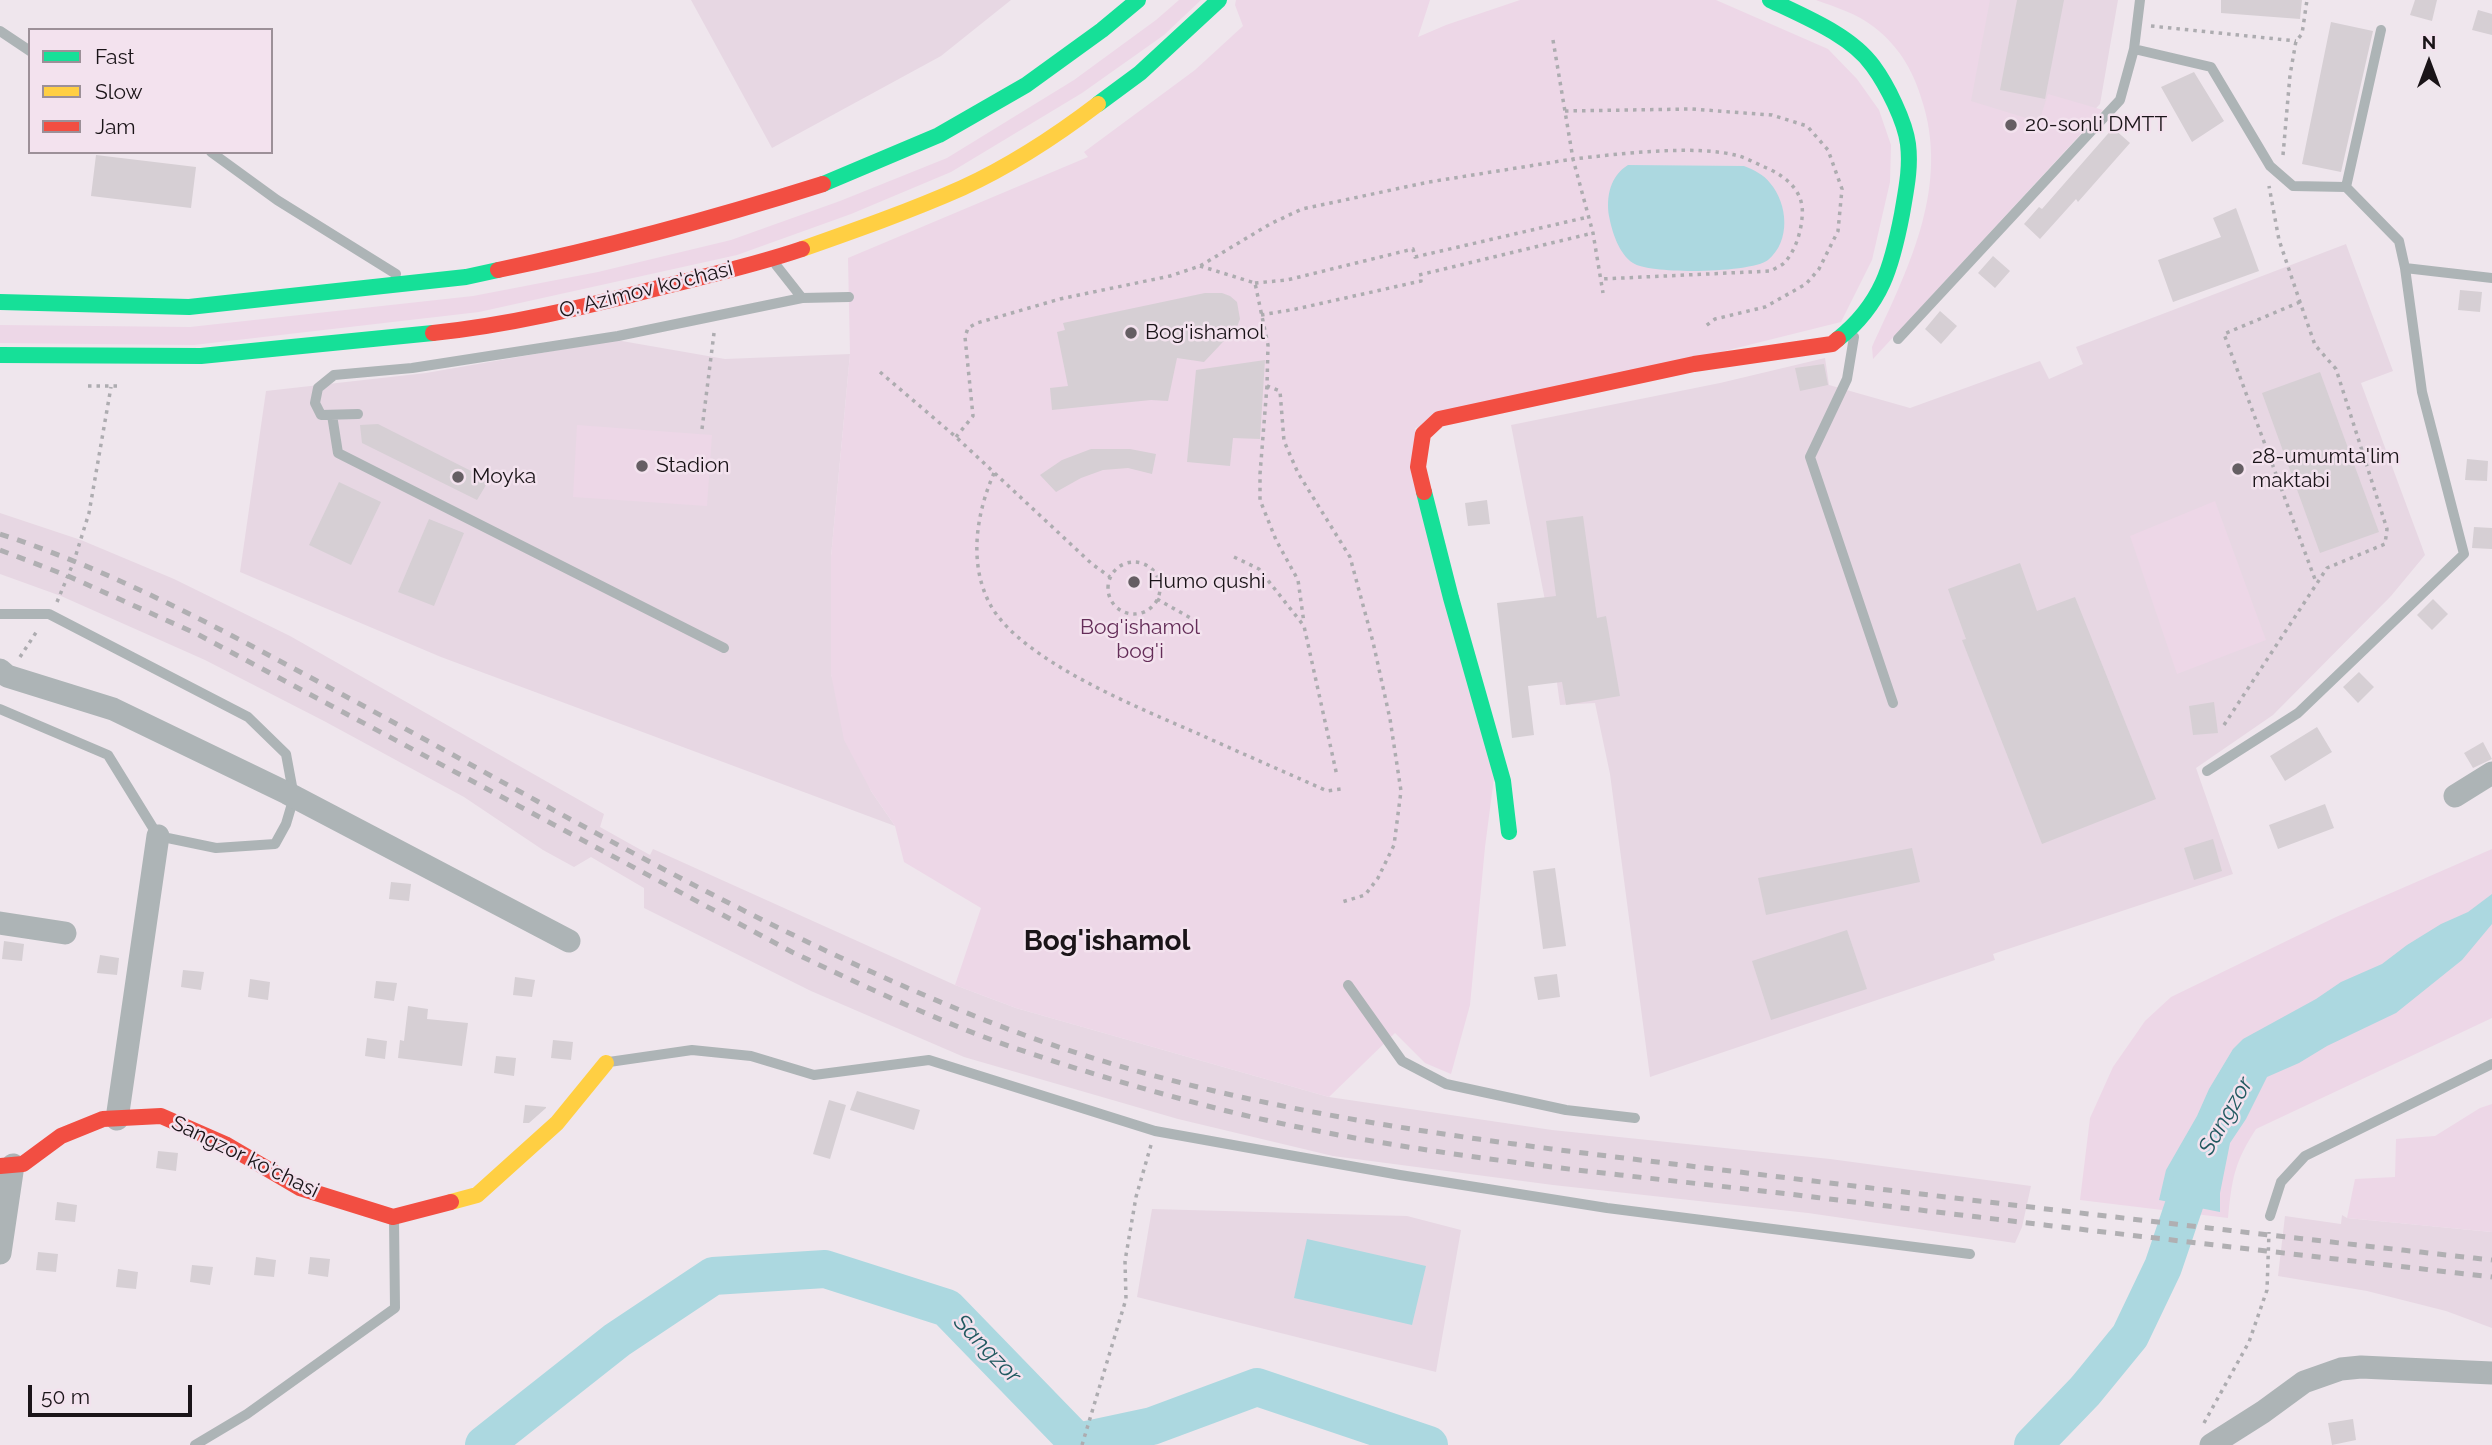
<!DOCTYPE html>
<html>
<head>
<meta charset="utf-8">
<style>
  body { margin:0 }
  #map { position:relative; width:2492px; height:1445px; overflow:hidden; background:#efe6ed; font-family:Raleway,sans-serif }
  canvas { display:block }
  .legend { position:absolute; left:28px; top:28px; width:245px; height:126px; box-sizing:border-box; background:#f3e2ee; border:2px solid #9c9098; margin:0; padding:9px 12px; list-style:none; font-size:21px; color:#1a1418 }
  .legend li { display:flex; align-items:center; gap:14px; height:35px }
  .legend b { width:35px; border:2px solid #9c9098 }
  .north { position:absolute; left:2394px; top:28px; width:70px; height:70px; -webkit-text-stroke:5px #f3e2ee; paint-order:stroke; rotate:0deg; font-size:19px; font-weight:700; line-height:28px; text-align:center; color:#1a1418 }
  .north::after { content:''; display:block; margin:auto; width:24px; height:32px; background:#1a1418; clip-path:polygon(50% 0,100% 100%,50% 72%,0 100%) }
  .scale { position:absolute; left:28px; top:1385px; width:164px; height:32px; box-sizing:border-box; border:4px solid #1a1418; border-top:0; padding-left:9px; font-size:21px; line-height:24px; white-space:nowrap; color:#1a1418; -webkit-text-stroke:5px #f3e2ee; paint-order:stroke }
</style>
</head>
<body>
<div id="map">
<canvas width="2492" height="1445"></canvas>
<ul class="legend">
<li><b style="height:9px;background:#16e098"></b>Fast</li>
<li><b style="height:9px;background:#ffcf43"></b>Slow</li>
<li><b style="height:9px;background:#f24e42"></b>Jam</li>
</ul>
<div class="north">N</div>
<div class="scale">50 m</div>
</div>
<script>
const c = document.querySelector('canvas').getContext('2d');
c.lineJoin = 'round';
function fill(path, color) {
  c.fillStyle = color;
  c.fill(path, 'evenodd');
}
function trace(path, color, width, dash) {
  c.strokeStyle = color;
  c.lineWidth = width;
  c.lineCap = dash ? 'butt' : 'round';
  c.setLineDash(dash || []);
  c.stroke(path);
}
function label(font, color, halo, rows, align = 'center') {
  c.font = font + ' Raleway,sans-serif';
  c.lineWidth = 5;
  c.setLineDash([]);
  c.textBaseline = 'middle';
  c.strokeStyle = halo;
  c.fillStyle = color;
  for (const [text, x, y, turn = 0] of rows) {
    c.save();
    c.translate(x, y);
    c.rotate((+turn || 0) * Math.PI / 180);
    c.textAlign = isNaN(turn) ? turn : align;
    if (halo) c.strokeText(text, 0, 0);
    c.fillText(text, 0, 0);
    c.restore();
  }
}
const built = new Path2D(`
  M691 0H1011L941 56 772 148Z
  M1967 0H2118L2100 104 1987 227 1942 198Z
  M2346 244 2393 371 2361 383 2425 555 2391 596 2273 715 2196 768 2233 874 1993 954 1995 960 1650 1077 1610 774 1595 703 1560 705 1548 616 1511 425 1720 383 1825 358 1829 385 1910 408 2040 361 2049 379 2083 364 2076 347Z
  M616 340 725 359 850 354 831 557V674L871 791 895 826 441 657 240 572 266 391 426 373Z
  M0 513 81 540 174 579 290 636 604 814 600 827 650 855 653 849 955 985 1016 1008 1329 1097 1552 1130 1830 1159 2031 1186 2022 1227 2015 1243 1808 1213 1553 1185 1333 1156 1178 1119 964 1057 811 991 644 908V888L591 857 574 867 543 850 464 797 324 721 205 660 61 596 0 574Z
  M1152 1209 1407 1216 1461 1230 1436 1372 1137 1297Z
  M2342 1215 2347 1218 2492 1232V1328L2446 1311 2367 1291 2278 1276 2285 1216 2341 1224Z`);
const green = new Path2D(`
  M1179 0H1201L1164 35 1082 93 951 172 851 214 737 255 479 312 194 345 0 343V325L190 327 473 296 598 272 731 240 840 201 947 158 1074 80 1156 20Z
  M1236 0H1430L1418 37 1446 25 1520 0H1716L1828 49 1857 79 1879 110 1891 145 1890 182 1872 260 1841 322 1415 428 1494 778 1485 847 1470 1005 1451 1074 1425 1063 1395 1033 1329 1097 1016 1008 955 985 981 908 904 862 895 826 871 791 844 740 831 674V557L850 354 848 258 1088 157 1084 152 1195 70 1243 26 1235 5Z
  M1816 0H1990L1971 101 2039 122 2048 94 2103 110 1873 359 1872 347C1907 271 1948 192 1924 107 1915 74 1901 48 1874 27 1858 14 1835 7 1816 0Z
  M577 425 712 435 707 506 573 497Z
  M2215 501 2266 640 2177 674 2130 536Z
  M2492 849V1018L2256 1129C2234 1163 2232 1179 2228 1218L2080 1200 2090 1118 2113 1067 2145 1021 2171 997 2336 917Z
  M2492 1104V1232L2347 1218 2355 1179 2395 1177 2396 1139 2435 1136 2480 1108Z`);
const water = new Path2D(`
  M1628 165 1744 166C1754 170 1763 174 1770 183 1788 204 1791 241 1768 260 1752 273 1651 275 1633 263 1619 254 1612 232 1609 216 1606 197 1610 176 1628 165Z
  M2492 894V924L2462 960 2396 1013 2327 1046 2299 1063 2267 1077 2246 1119 2230 1143 2220 1193V1212L2159 1200 2166 1170 2197 1116 2209 1089 2233 1049 2243 1039 2316 999 2341 982 2382 964 2407 945 2441 924 2468 912Z
  M1307 1239 1426 1266 1412 1325 1294 1298Z`);
const river = new Path2D(`
  M484 1445 617 1340 713 1276 825 1269 947 1308 1077 1442 1152 1426 1257 1387 1429 1445
  M2033 1445 2085 1391 2130 1336 2163 1267 2201 1155`);
const building = new Path2D(`
  M2017 0H2064L2045 99 2000 90Z
  M2221 0H2302L2300 19 2221 13Z
  M2415 0H2437L2432 21 2410 15Z
  M2478 10 2492 14V35L2472 30Z
  M2331 22 2373 31 2341 172 2302 164Z
  M2194 72 2224 121 2192 142 2161 87Z
  M2113 128 2130 143 2078 202 2076 199 2040 239 2024 224 2039 207 2042 209Z
  M96 155 196 167 191 208 91 196Z
  M2236 208 2259 271 2173 302 2158 260 2221 237 2213 218Z
  M1993 256 2010 271 1995 288 1978 273Z
  M2460 290 2482 292 2480 312 2458 310Z
  M1205 293H1222L1230 296 1237 302 1240 319 1237 327 1204 362 1177 358 1168 401 1151 400 1052 410 1050 388 1068 386 1057 332 1065 330 1063 323Z
  M1940 311 1957 326 1941 344 1925 329Z
  M1265 360 1260 439 1233 438 1230 466 1187 462 1196 370Z
  M1824 364 1828 385 1800 391 1795 368Z
  M2320 372 2379 532 2320 553 2262 393Z
  M378 424 489 480 477 500 362 443 360 425Z
  M1091 449H1130L1156 454 1152 474 1128 468 1103 470 1081 478 1056 492 1040 475 1062 460Z
  M2467 459 2488 461 2487 481 2465 480Z
  M339 482 381 502 351 565 309 545Z
  M1487 500 1490 524 1468 526 1465 503Z
  M1583 516 1597 618 1606 616 1620 696 1566 705 1562 682 1528 686 1534 735 1512 738 1497 603 1556 596 1546 521Z
  M429 519 464 533 434 606 398 592Z
  M2474 527 2492 528V549L2472 548Z
  M2020 563 2037 611 2075 597 2156 799 2042 844 1962 640 1966 639 1948 589Z
  M2433 599 2448 614 2432 630 2417 615Z
  M2359 672 2374 687 2358 703 2343 687Z
  M2214 702 2218 733 2193 735 2189 706Z
  M2317 727 2332 752 2285 781 2270 756Z
  M2483 742 2492 759 2473 768 2464 753Z
  M2325 804 2334 828 2278 849 2269 825Z
  M2213 839 2222 871 2194 880 2184 848Z
  M1912 848 1920 882 1766 915 1758 878Z
  M1555 868 1566 946 1543 949 1533 871Z
  M391 882 411 884 409 901 389 899Z
  M1847 930 1867 989 1771 1020 1752 961Z
  M4 941 24 944 22 961 2 959Z
  M100 955 119 958 117 975 97 973Z
  M183 970 204 972 201 990 181 987Z
  M1557 974 1560 997 1538 1000 1534 977Z
  M515 977 535 980 532 997 513 995Z
  M250 979 270 982 268 1000 248 997Z
  M376 981 397 983 394 1001 374 998Z
  M408 1006 428 1009 427 1019 468 1023 462 1066 398 1058 400 1040 404 1041Z
  M367 1038 387 1041 385 1059 365 1056Z
  M553 1040 573 1042 571 1060 551 1058Z
  M496 1056 516 1058 514 1076 494 1073Z
  M857 1091 920 1110 914 1130 850 1110Z
  M829 1100 846 1105 830 1159 813 1154Z
  M525 1105 546 1107V1108L529 1123H523Z
  M158 1151 178 1153 176 1171 156 1168Z
  M57 1202 77 1205 75 1222 55 1220Z
  M38 1252 58 1254 56 1272 36 1270Z
  M256 1257 276 1260 274 1277 254 1275Z
  M310 1257 330 1259 328 1277 308 1274Z
  M192 1265 213 1267 210 1285 190 1282Z
  M118 1269 138 1272 136 1289 116 1287Z
  M2353 1419 2356 1440 2332 1445 2328 1423Z`);
const path = new Path2D(`
  M2151 26 2296 41
  M1553 40 1573 159C1619 154 1695 144 1739 156 1749 159 1759 165 1769 169 1790 179 1805 194 1802 218 1801 232 1795 252 1784 263 1781 266 1775 268 1771 271L1601 279
  M1565 111 1691 109 1772 115 1807 126 1828 150 1842 189 1838 231 1819 269 1806 284 1765 307 1715 319 1703 328
  M2283 155 2290 75 2296 41 2302 34 2307 0
  M1200 266 1255 283 1268 345 1267 386 1280 391 1284 441 1298 473 1350 557 1373 642 1390 719 1401 791 1394 845 1378 878 1365 895 1342 902
  M1255 283 1287 280 1413 249 1415 257 1588 217
  M2300 302 2224 334 2316 582
  M1261 315 1296 309 1421 281 1419 275 1593 233
  M880 372 956 437 1092 564 1110 577
  M88 386H119
  M1267 386 1260 474V500L1276 540 1298 580 1304 623
  M702 429 714 333
  M956 437 973 416 965 337 968 328 977 323 1060 299 1170 276 1200 266 1270 224 1302 209 1429 182 1573 159 1593 233 1603 293
  M994 473C976 514 968 565 991 606 1023 662 1142 709 1201 735 1243 754 1285 772 1327 791L1341 789
  M1234 557 1259 569 1304 626 1337 776
  M1108 588a26 26 0 1 1 52 0a26 26 0 1 1-52 0Z
  M1157 599 1201 624
  M57 602 74 561 89 513 111 387
  M20 657 37 631
  M2224 725 2327 568 2385 544 2387 529 2336 369 2315 345 2300 302 2279 240 2269 186
  M2204 1423 2249 1342 2267 1290 2269 1232
  M1082 1445 1126 1299 1125 1261 1136 1197 1151 1145`);
const lane = new Path2D(`
  M0 31 30 51
  M2134 49 2211 67 2270 166 2293 186 2346 187 2399 241 2405 268 2422 392 2464 554 2298 713 2207 771
  M211 152 277 200 396 274
  M2346 187 2381 30
  M776 265 802 298
  M2405 268 2492 278
  M1854 337 1847 379 1810 457 1893 703
  M1898 339 2120 100 2134 49 2140 0
  M358 414 321 415 315 403 318 388 334 375 412 368 618 336 802 298 849 297
  M332 415 338 453 724 648
  M0 614H49L248 717 286 754 294 797 286 824 275 844 216 848 158 836 108 755 0 709
  M1348 985 1402 1061 1446 1084 1566 1110 1635 1118
  M609 1062 692 1050 751 1056 814 1075 929 1060 1155 1131 1400 1175 1607 1208 1970 1254
  M2270 1216 2281 1182 2305 1156 2492 1064
  M195 1445 247 1414 395 1308 394 1219`);
const street = new Path2D(`
  M0 670 7 676 113 709 287 793 569 941
  M2455 796 2492 773
  M0 923 65 933
  M117 1119 158 836
  M0 1253 13 1165
  M2211 1445 2263 1412 2304 1382 2341 1369 2361 1367 2492 1373`);
const fast = new Path2D(`
  M1770 0C1803 16 1851 35 1873 66 1887 85 1905 121 1908 144 1911 168 1906 190 1902 214 1892 266 1882 304 1838 339
  M1098 104 1140 73 1219 0
  M823 184 939 135 1026 85 1102 30 1138 0
  M0 302 189 307 466 277 498 270
  M0 355 201 356 433 333
  M1424 492 1451 598 1503 781 1509 832`);
const slow = new Path2D(`
  M802 249C856 230 910 211 962 188 1010 166 1056 136 1098 104
  M451 1202 477 1195 557 1123 606 1063`);
const jam = new Path2D(`
  M498 270C609 247 715 218 823 184
  M433 333C510 325 584 307 658 288 706 276 755 265 802 249
  M1424 492 1418 467 1423 434 1439 419 1694 364 1832 344 1838 339
  M0 1166 23 1164 61 1136 103 1119 161 1116 225 1144 300 1188 393 1217 451 1202`);
const rail = new Path2D(`
  M0 534C126 575 242 641 358 703 563 814 766 933 982 1019 1221 1114 1478 1140 1731 1171 1985 1202 2238 1232 2492 1260
  M0 550 68 576 197 634 792 952C855 982 919 1012 984 1037 1063 1066 1145 1090 1227 1111 1410 1156 1601 1172 1789 1194 2023 1223 2257 1250 2492 1277`);
const markers = [
  [2011,125,7,"#655e63"],
  [1131,333,7,"#655e63"],
  [642,466,7,"#655e63"],
  [2238,469,7,"#655e63"],
  [458,477,7,"#655e63"],
  [1134,582,7,"#655e63"]
];
const poiNames = [
  ["20-sonli DMTT",2025,125],
  ["Bog'ishamol",1145,333],
  ["28-umumta'lim",2252,457],
  ["maktabi",2252,481],
  ["Stadion",656,466],
  ["Moyka",472,477],
  ["Humo qushi",1148,582]
];
const streetNames = [
  ["O. Azimov ko'chasi",646,290,-14],
  ["Sangzor ko'chasi",245,1157,26]
];
const parkNames = [
  ["Bog'ishamol",1140,628],
  ["bog'i",1140,652]
];
const waterNames = [
  ["Sangzor",2226,1116,-60],
  ["Sangzor",987,1349,46]
];
const districtNames = [
  ["Bog'ishamol",1107,942]
];
fill(built, '#e7d7e3');
fill(green, '#edd7e7');
fill(water, '#acd8e0');
trace(river, '#acd8e0', 38);
fill(building, '#d6cfd4');
trace(path, '#adacb0', 3.5, [3.5, 5]);
trace(lane, '#adb4b6', 10);
trace(street, '#adb4b6', 23);
trace(fast, '#16e098', 16);
trace(slow, '#ffcf43', 16);
trace(jam, '#f24e42', 16);
trace(rail, '#b0afb2', 5, [9, 9]);
for (const [x, y, r, color] of markers) {
  const dot = new Path2D();
  dot.arc(x, y, r, 0, 2 * Math.PI);
  c.fillStyle = color;
  c.fill(dot);
  trace(dot, '#f3e2ee', 2.5);
}
label('21px', '#1a1418', '#f3e2ee', poiNames, 'left');
label('21px', '#1a1418', '#f3e2ee', streetNames);
label('21px', '#642d58', '#f3e2ee', parkNames);
label('italic 23px', '#215960', '#f3e2ee', waterNames);
label('bold 28px', '#1a1418', '#f3e2ee', districtNames);
</script>
</body>
</html>
